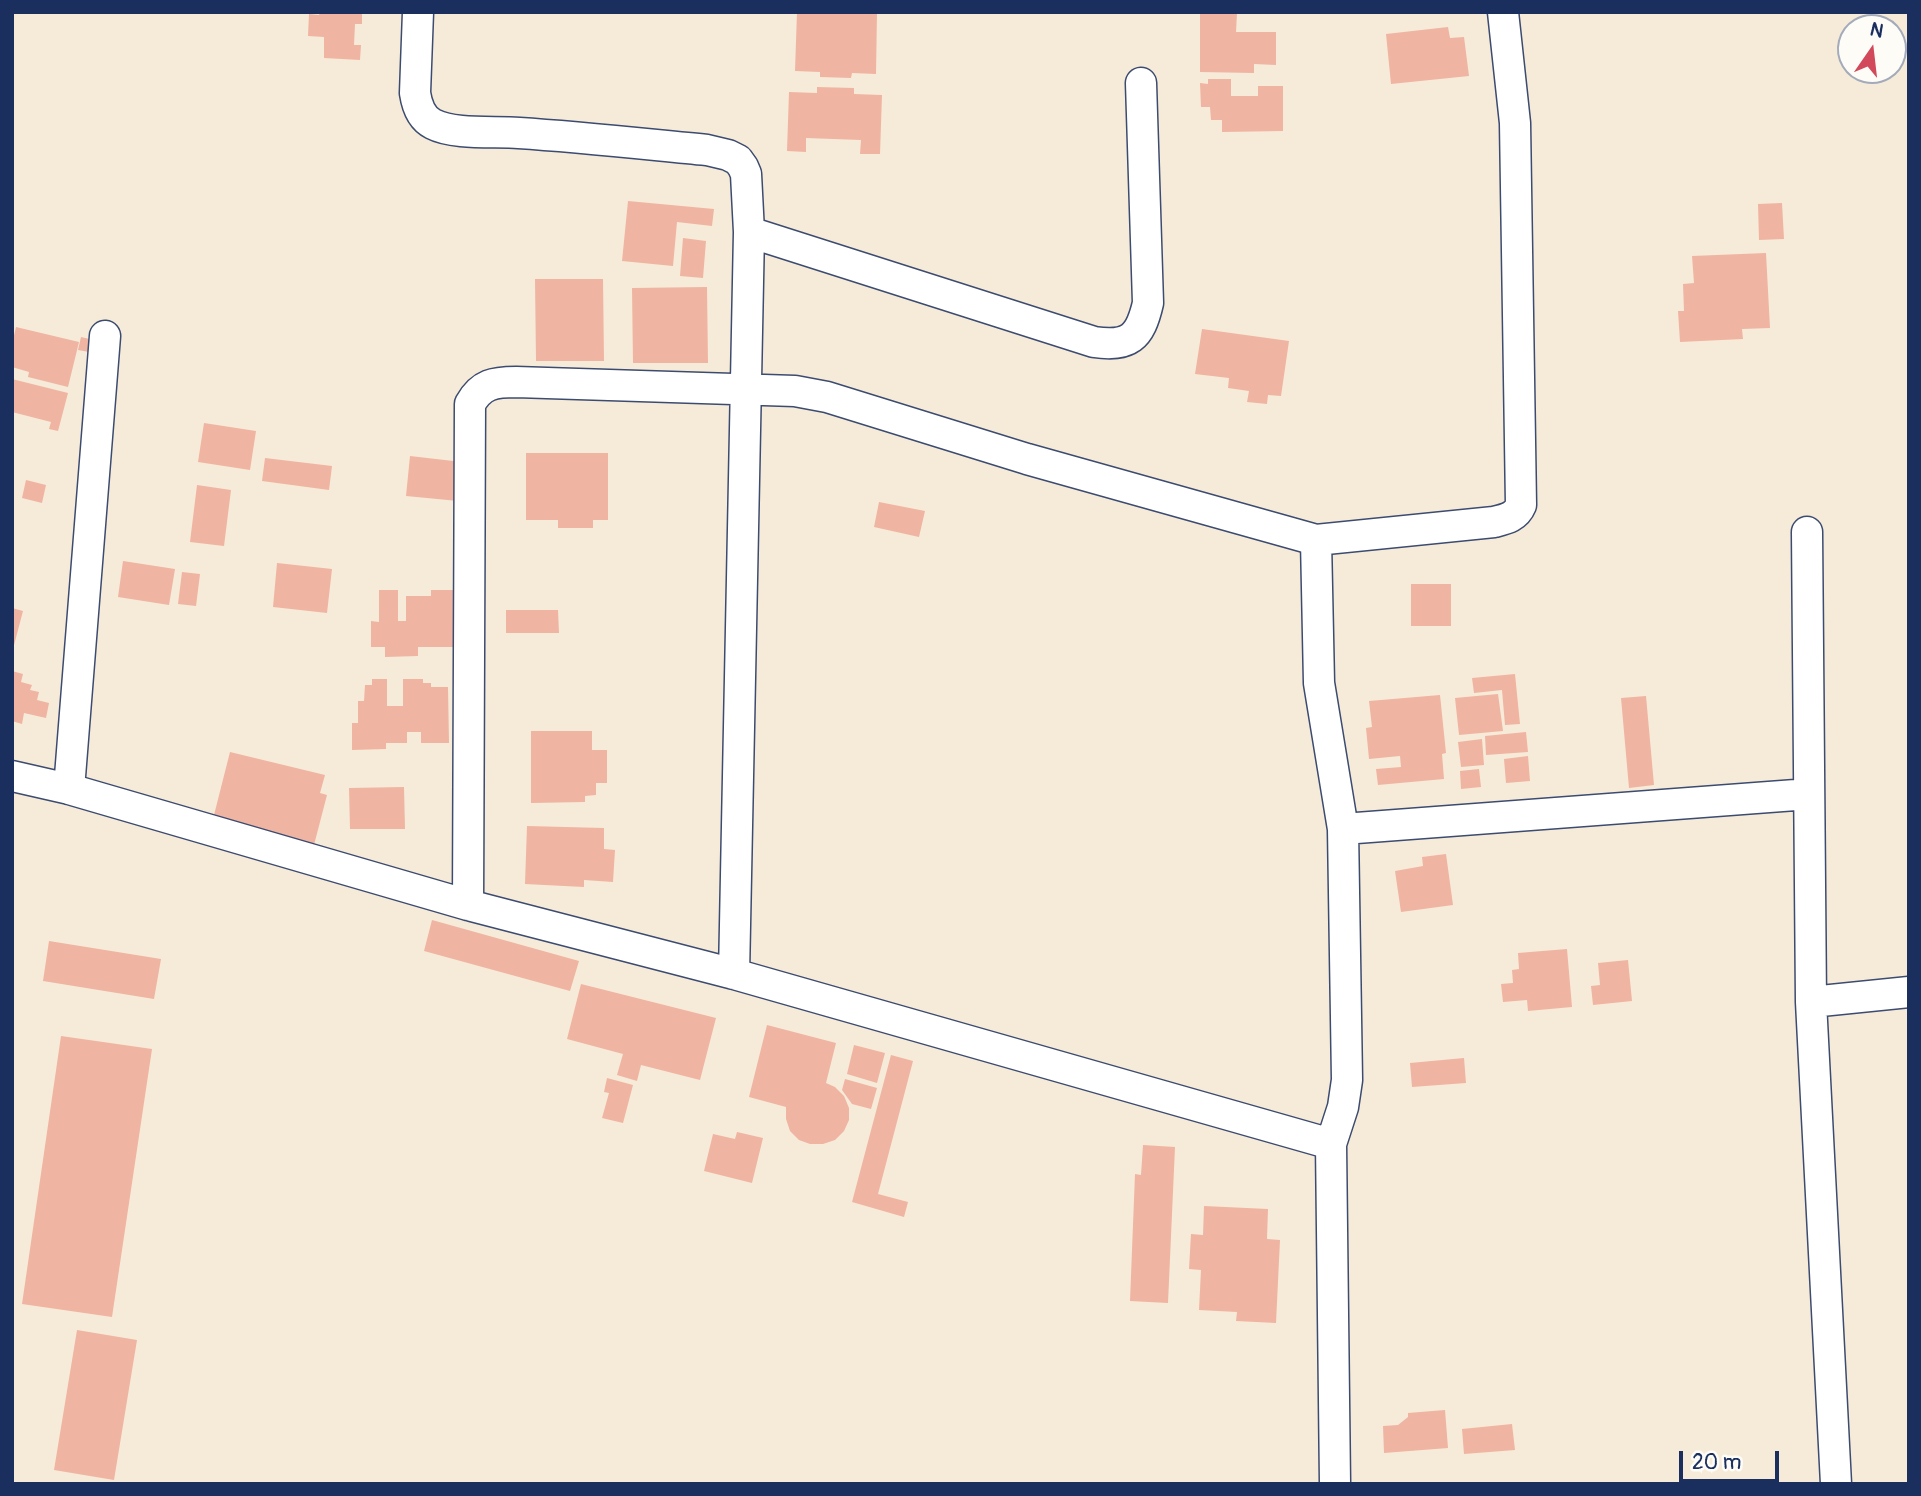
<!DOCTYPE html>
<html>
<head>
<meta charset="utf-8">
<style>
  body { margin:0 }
  #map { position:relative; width:1921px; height:1496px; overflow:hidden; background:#f6ebd8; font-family:Pangolin,sans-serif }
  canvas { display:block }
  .frame { position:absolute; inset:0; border:14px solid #1b2f5e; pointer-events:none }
  .north { position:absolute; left:1837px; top:14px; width:70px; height:70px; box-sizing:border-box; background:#fdfcf7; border:2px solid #a3aaba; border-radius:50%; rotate:14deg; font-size:19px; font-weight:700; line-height:28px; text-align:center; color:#1b2f5e }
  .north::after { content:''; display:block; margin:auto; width:24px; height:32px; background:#d1495b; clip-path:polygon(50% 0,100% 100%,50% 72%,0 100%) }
  .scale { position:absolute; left:1679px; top:1451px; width:100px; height:32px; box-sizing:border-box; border:4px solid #1b2f5e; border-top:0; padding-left:9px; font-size:21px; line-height:24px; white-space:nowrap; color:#1b2f5e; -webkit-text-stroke:5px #fdfcf7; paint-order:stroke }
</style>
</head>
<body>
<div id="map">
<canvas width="1921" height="1496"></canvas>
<div class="frame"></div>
<div class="north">N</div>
<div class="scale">20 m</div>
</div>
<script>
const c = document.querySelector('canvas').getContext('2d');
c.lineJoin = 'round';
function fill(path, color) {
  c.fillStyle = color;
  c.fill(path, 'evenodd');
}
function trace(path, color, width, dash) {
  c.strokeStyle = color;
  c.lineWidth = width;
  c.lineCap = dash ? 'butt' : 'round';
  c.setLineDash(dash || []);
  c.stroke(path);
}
const building = new Path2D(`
  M320 12H362V24H355L354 45H361L360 60 324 58V37L308 36 309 14 319 15Z
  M797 12H877L876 74 852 73 851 78 820 77V72L795 71Z
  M1200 13H1237L1236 32H1276V65L1254 64V73L1200 72Z
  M1448 27 1450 38 1464 37 1469 76 1391 84 1386 34Z
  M1208 79H1231V96H1258V86H1283V131L1222 132V120H1211L1210 107H1201L1200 83 1208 84Z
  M817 87 854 88V94L882 95 880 154H860L861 140 806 138V152L787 151 789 92 817 93Z
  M628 201 714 209 712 226 677 222 673 266 622 261Z
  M1782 203 1784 239 1759 240 1758 204Z
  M683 238 706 241 703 278 680 276Z
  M1766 253 1770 328 1742 329 1743 339 1680 342 1678 311H1684L1683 284 1694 283 1692 256Z
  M535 279H603L604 361H536Z
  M707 287 708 363H633L632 288Z
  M16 327 79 342 68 387 28 377 29 372 12 367V344Z
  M1202 329 1289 341 1281 396 1268 395 1267 404 1247 402 1249 391 1228 388 1229 378 1195 374Z
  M81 337 98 341 93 362 87 360 89 352 78 350Z
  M12 379 68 393 58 431 49 429 51 422 12 412Z
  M204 423 256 431 250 470 198 462Z
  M526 453H608V520H593V528H558V520H526Z
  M410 456 462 462 458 501 406 496Z
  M265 458 332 466 329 490 262 481Z
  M26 480 46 485 42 503 22 498Z
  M197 485 231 490 224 546 190 542Z
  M879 502 925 511 919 537 874 527Z
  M123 561 175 569 169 605 118 597Z
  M277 563 332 569 327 613 273 607Z
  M182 572 200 574 196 606 178 604Z
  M1411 584H1451V626H1411Z
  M379 590H398V621H406V596H431V590H461V647H418V656L385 657V647H371V621L379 622Z
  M12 608 23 611 13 649H12Z
  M506 610H558L559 633H506Z
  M12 671 23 674 21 682 32 685 30 690 39 692 37 700 49 703 46 718 24 713 22 724 12 721Z
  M1515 674 1520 724 1505 725 1502 690 1474 693 1472 678Z
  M372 679H387V706H403V679H423V683H431V687H448L449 743H421V732H407V743H386V749L352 750V723H358V701H364L365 685H372Z
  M1498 694 1503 731 1459 735 1455 698Z
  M1440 695 1446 753 1442 754 1444 779 1378 785 1376 769 1401 767 1400 756 1369 759 1366 728 1372 727 1369 701Z
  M1646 696 1654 785 1629 788 1621 698Z
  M531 731H592V750H607V783H596V795L585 796V802L531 803Z
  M1526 732 1528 752 1486 755 1485 736Z
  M1482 739 1484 765 1461 767 1458 742Z
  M230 752 325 775 320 793 327 795 314 845 213 819Z
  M1528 756 1530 781 1506 783 1504 759Z
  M1479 769 1481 787 1461 789 1460 771Z
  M404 787 405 829H350L349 788Z
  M527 826 604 828V849L615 850 613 882 584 880V887L525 884Z
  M1446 854 1453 905 1401 912 1395 871 1423 866 1422 857Z
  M432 920 579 961 570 991 424 951Z
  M49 941 161 959 154 999 43 981Z
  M1567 949 1572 1007 1528 1011 1527 1000 1503 1002 1501 984 1513 983 1512 970 1519 969 1518 953Z
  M1628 960 1632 1001 1593 1005 1591 986 1600 985 1598 963Z
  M581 984 716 1018 700 1080 641 1065 637 1081 617 1075 623 1054 567 1039Z
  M767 1025 836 1043 826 1083 835 1087 844 1096 849 1108V1120L844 1131 835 1140 823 1144H810L799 1140 790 1131 786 1119V1107L749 1097Z
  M61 1036 152 1049 112 1317 22 1304Z
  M854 1045 885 1053 877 1083 847 1074Z
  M891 1055 913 1061 878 1194 908 1202 904 1217 852 1202Z
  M1464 1058 1466 1083 1412 1087 1410 1063Z
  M607 1078 633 1085 623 1123 602 1118 609 1093 604 1092Z
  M845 1079 877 1088 871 1109 852 1104 842 1090Z
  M737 1132 763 1138 752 1183 704 1171 713 1134 735 1139Z
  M1143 1145 1175 1147 1168 1303 1130 1301 1135 1174 1141 1175Z
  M1204 1206 1268 1209 1267 1239 1280 1240 1276 1323 1236 1321 1237 1312 1199 1310 1201 1270 1189 1269 1191 1234 1203 1235Z
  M77 1330 137 1340 114 1480 54 1470Z
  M1445 1410 1448 1448 1384 1453 1383 1426 1398 1425 1408 1417V1413Z
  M1512 1424 1515 1450 1464 1454 1462 1429Z`);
const minor = new Path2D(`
  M418 12 415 93C417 106 421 118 433 124 454 135 495 131 519 133 581 137 644 144 707 150L728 155 738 160 743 167 746 174 749 232 734 974
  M749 232 1094 342C1129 347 1140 338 1148 303L1141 83
  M1807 532 1811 1002 1836 1484
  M12 776 69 789 468 905 734 974 1331 1144 1335 1484
  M69 789 105 336
  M1343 829 1809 794
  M468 905 470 404C481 384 494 382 516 382L795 391 827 397 1027 459 1316 540
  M1811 1002 1909 992
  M1331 1144 1343 1107 1347 1080 1343 829 1319 683 1316 540 1494 522C1506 519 1516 517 1521 505L1515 123 1503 12`);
fill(building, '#f0b4a2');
trace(minor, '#3c4b70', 33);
trace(minor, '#fff', 30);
</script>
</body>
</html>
